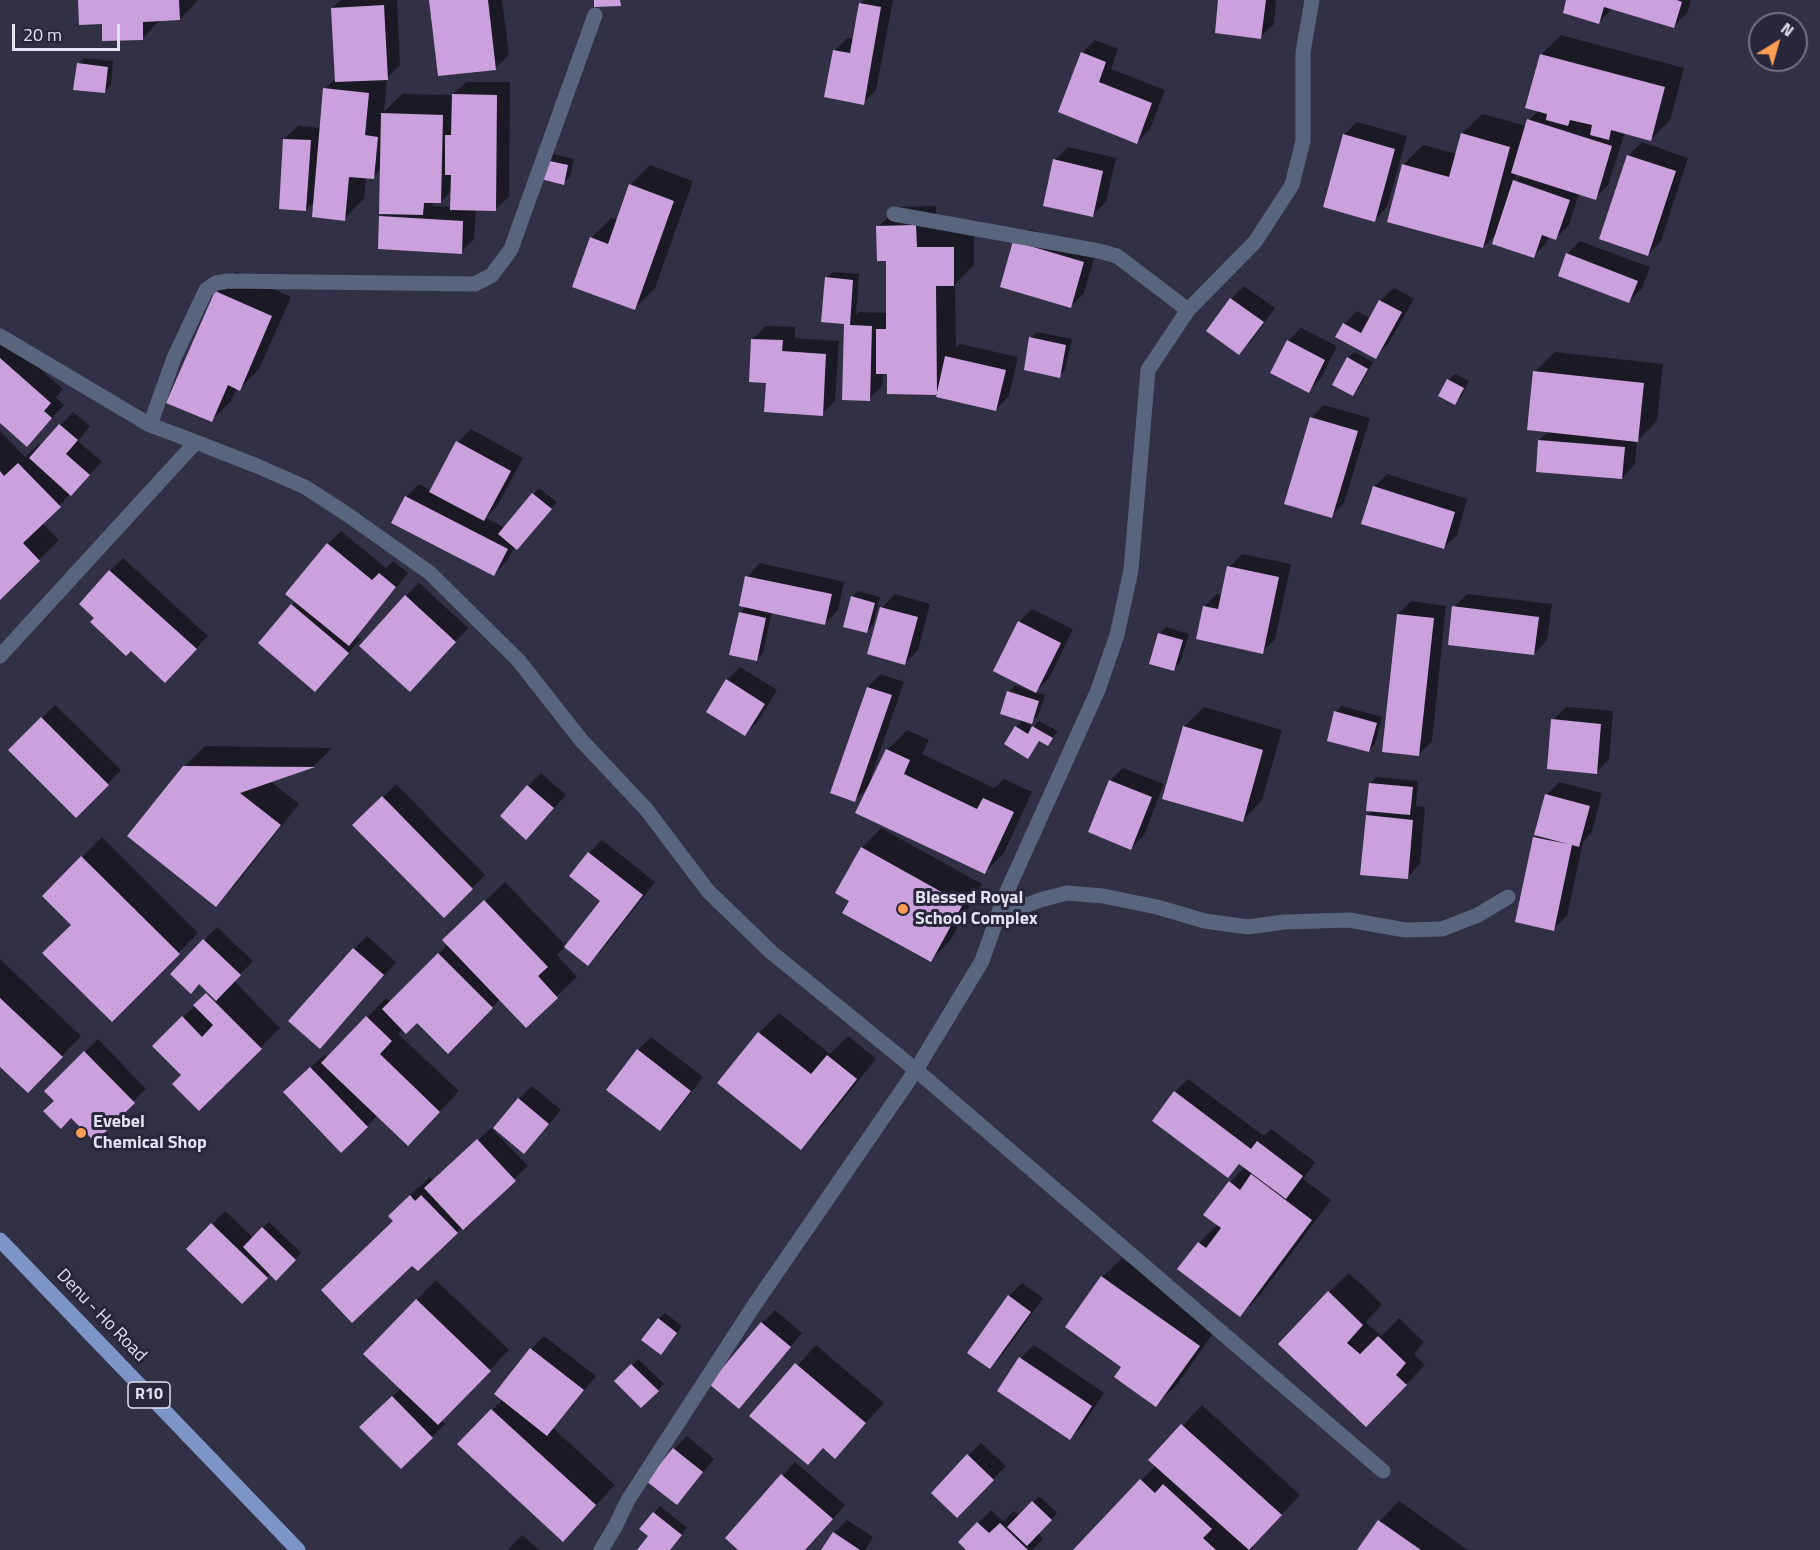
<!DOCTYPE html>
<html>
<head>
<meta charset="utf-8">
<style>
  body { margin:0 }
  #map { position:relative; width:1820px; height:1550px; overflow:hidden; background:#323045; font-family:"Titillium Web",sans-serif }
  canvas { display:block }
  .north { position:absolute; left:1748px; top:12px; width:60px; height:60px; box-sizing:border-box; background:#29263b; border:2px solid #737183; border-radius:50%; rotate:37deg; font-size:16px; font-weight:700; line-height:24px; text-align:center; color:#e3e2f0 }
  .north::after { content:''; display:block; margin:auto; width:21px; height:27px; background:#fc9d53; clip-path:polygon(50% 0,100% 100%,50% 72%,0 100%) }
  .scale { position:absolute; left:12px; top:24px; width:108px; height:27px; box-sizing:border-box; border:3px solid #e3e2f0; border-top:0; padding-left:8px; font-size:18px; line-height:21px; white-space:nowrap; color:#e3e2f0; -webkit-text-stroke:4px #29263b; paint-order:stroke }
</style>
</head>
<body>
<div id="map">
<canvas width="1820" height="1550"></canvas>
<div class="north">N</div>
<div class="scale">20 m</div>
</div>
<script>
const c = document.querySelector('canvas').getContext('2d');
c.lineJoin = 'round';
function fill(path, color) {
  c.fillStyle = color;
  c.fill(path, 'evenodd');
}
function trace(path, color, width, dash) {
  c.strokeStyle = color;
  c.lineWidth = width;
  c.lineCap = dash ? 'butt' : 'round';
  c.setLineDash(dash || []);
  c.stroke(path);
}
function label(font, color, halo, rows, align = 'center') {
  c.font = font + ' "Titillium Web",sans-serif';
  c.lineWidth = 6;
  c.setLineDash([]);
  c.textBaseline = 'middle';
  c.strokeStyle = halo;
  c.fillStyle = color;
  for (const [text, x, y, turn = 0] of rows) {
    c.save();
    c.translate(x, y);
    c.rotate((+turn || 0) * Math.PI / 180);
    c.textAlign = isNaN(turn) ? turn : align;
    if (halo) c.strokeText(text, 0, 0);
    c.fillText(text, 0, 0);
    c.restore();
  }
}
const shadow = new Path2D(`
  M80 0H198L180 19H161L143 38 103 22Z
  M341 0H397L400 65 387 78 384 112 402 94 452 95 466 82H510L509 196 496 209H476L474 239 461 252 380 217 385 213 381 169 373 177H366L364 199 344 219 315 201 306 210 284 139 298 126 321 128 325 89 336 78 332 8ZM452 190V207L431 206 435 202H441Z
  M431 0H502L509 55 495 68Z
  M864 0H893L876 90 863 103 834 51 847 38 854 39 860 4Z
  M1220 0H1276L1274 24 1260 37Z
  M1568 0H1691L1687 13 1674 26 1612 9 1599 22Z
  M1561 35 1684 68 1670 120 1651 139 1625 132 1608 185 1595 198 1579 193 1569 225 1556 238 1549 236 1546 243 1533 256 1498 232 1483 247 1403 165 1423 145 1457 154 1462 133 1482 114 1527 126 1529 120 1539 110 1541 55ZM1517 174 1521 175 1515 181Z
  M1095 40 1118 49 1111 69 1165 90 1150 129 1137 142 1060 112 1082 53Z
  M84 58 113 61 111 85 105 92 78 64Z
  M1357 122 1407 136 1387 207 1374 221 1344 135Z
  M1642 142 1688 158 1661 241 1648 254 1601 238 1629 155Z
  M1068 147 1116 158 1106 202 1093 215 1055 160Z
  M553 154 574 159 570 177 563 183 543 178Z
  M650 165 693 181 655 288 635 308 591 238 611 218 618 220 630 185Z
  M936 206V228H974V265L955 284 956 348 960 344 1018 357 1009 396 996 409 939 390 936 393 888 373H883L882 386 869 399 845 325 826 278 833 272 859 274 856 315 859 312 887 313V260L878 227 898 207Z
  M1028 229 1097 249 1084 293 1071 306 1014 242Z
  M1580 241 1650 267 1642 288 1629 301 1567 254Z
  M236 272 291 297 259 369 240 389 237 388 231 401 211 421 216 292Z
  M1244 286 1275 308 1252 340 1239 353 1208 331 1231 299Z
  M1394 288 1414 299 1388 344 1375 357 1344 324 1357 311 1371 319 1380 301Z
  M766 326 795 327V338L839 341 835 401 822 414 767 382 752 339Z
  M1301 328 1337 346 1321 378 1308 391 1288 341Z
  M1037 332 1072 339 1065 370 1059 376 1031 338Z
  M0 334 63 389 56 398 64 405 27 445 0 421Z
  M1354 352 1373 362 1359 388 1353 394 1348 358Z
  M1555 352 1663 364 1657 421 1637 441 1635 464 1622 478 1539 440 1549 431 1535 372Z
  M1455 374 1469 381 1461 397 1454 403 1440 396 1448 380Z
  M1324 405 1370 418 1344 503 1331 516 1311 418Z
  M73 412 90 426 78 441 102 462 42 523 59 540 0 598V431L25 457 39 444 41 447Z
  M471 429 523 458 497 506 486 518 505 528 539 488 557 502 523 542 515 546 507 561 494 574 406 497 419 484 430 490 458 442Z
  M1387 474 1467 499 1457 535 1443 548 1374 487Z
  M341 531 386 568 393 561 408 573 356 636 361 639 315 690 260 643 296 601 328 544Z
  M1242 554 1291 564 1275 639 1262 652 1204 607 1217 594 1223 595 1229 567Z
  M123 558 208 636 178 668 96 618 110 571Z
  M760 563 844 582 838 610 825 623 772 612 763 653 757 660 740 613 746 606 747 577Z
  M419 583 468 628 423 677 406 596Z
  M858 591 880 597 873 625 867 631 852 597Z
  M895 594 930 604 918 650 905 663 882 608Z
  M1467 594 1552 604 1547 640 1534 654 1454 607Z
  M1411 601 1446 606 1432 741 1419 754 1398 614Z
  M1032 609 1073 629 1049 678 1035 692 1045 695 1038 716 1031 722 1023 721 1033 727 1039 721 1058 731 1047 744 1040 740 1028 757 1006 744 1016 727 1023 720 1002 713 1009 692 1015 685 1031 691 1032 689 1019 622Z
  M1166 627 1189 634 1180 663 1174 669 1160 634Z
  M740 667 777 690 758 721 745 734 727 680Z
  M881 674 904 682 871 777 873 778 887 750 907 730 929 740 922 754 994 788 1004 779 1032 792 1004 853 984 873 869 786 855 800 868 687Z
  M55 705 121 770 76 816 10 750Z
  M1342 706 1382 717 1375 744 1369 750 1335 712Z
  M1204 707 1282 730 1262 800 1243 820 1184 727Z
  M1566 707 1613 711 1609 759 1596 773 1553 720Z
  M205 746 332 748 314 766 270 781 299 804 235 885 215 905 184 767Z
  M1123 768 1164 784 1144 835 1131 848 1110 781Z
  M541 773 566 795 539 825 528 786Z
  M1377 777 1418 781 1416 806 1425 807 1420 864 1407 878 1367 816 1373 810 1371 783Z
  M1559 782 1602 793 1592 832 1583 842 1567 916 1553 929 1535 838 1538 835 1546 795Z
  M396 784 485 875 444 916 355 825Z
  M881 828 982 884 950 941 931 960 862 848Z
  M102 837 198 933 112 1020 73 924 44 896Z
  M602 840 655 882 601 951 588 964 565 947 557 955 577 977 526 1026 500 999 448 1052 417 1021 403 1029 398 1034 459 1091 428 1124 378 1115 341 1151 298 1079 324 1055 328 1058 386 998 391 1002 448 944 464 921 505 882 566 946 603 900 589 853Z
  M217 927 253 961 234 981 280 1028 199 1109 182 1076 154 1046 209 992 199 983 172 974Z
  M367 936 396 962 333 1034 354 949Z
  M0 959 81 1036 48 1071 0 1065Z
  M779 1013 830 1054 848 1036 876 1059 820 1128 801 1148 759 1033Z
  M651 1037 703 1077 673 1116 660 1129 638 1050Z
  M98 1039 146 1089 95 1140 46 1091Z
  M1188 1079 1264 1136 1271 1129 1315 1162 1303 1179 1331 1200 1260 1295 1240 1315 1199 1243 1218 1224 1230 1182 1245 1167 1241 1163 1228 1176 1175 1092Z
  M532 1086 561 1110 536 1139 519 1099Z
  M491 1128 528 1166 418 1269 395 1221 409 1196 430 1177 434 1181Z
  M225 1211 253 1238 269 1222 301 1253 276 1278 271 1273 242 1302 188 1249Z
  M1122 1258 1218 1326 1176 1386 1156 1405 1123 1366 1102 1277Z
  M1349 1273 1382 1304 1366 1322 1381 1336 1399 1318 1424 1342 1414 1354 1425 1365 1366 1425 1329 1292Z
  M436 1280 509 1350 441 1420 445 1424 401 1467 361 1427 401 1388 417 1300Z
  M1022 1283 1043 1298 1003 1354 990 1367 969 1352 1009 1296Z
  M775 1310 802 1333 751 1394 762 1323Z
  M665 1313 682 1326 667 1347 659 1319Z
  M544 1336 596 1376 553 1428 615 1485 582 1520 460 1444 503 1399 496 1394 531 1349Z
  M816 1345 884 1403 835 1456 824 1447 752 1416Z
  M1034 1345 1104 1393 1083 1425 1070 1438 1021 1358Z
  M638 1359 664 1384 641 1406 616 1381Z
  M1202 1405 1300 1495 1252 1546 1254 1547 1251 1550H1075L1156 1465 1151 1460Z
  M687 1436 714 1459 677 1503 674 1449Z
  M981 1443 1006 1466 970 1503 968 1456Z
  M795 1462 845 1505 805 1550H739L727 1538Z
  M1039 1496 1057 1513 1038 1533 1043 1539 1032 1550H968L960 1542 991 1510 1003 1521 1014 1511 1020 1516Z
  M1399 1501 1468 1550H1359L1380 1521Z
  M660 1506 687 1528 670 1550H641L650 1536 641 1529Z
  M847 1520 873 1537 865 1550H823L834 1533Z
  M522 1535 540 1550H508Z`);
const building = new Path2D(`
  M78 0H179L180 20 143 22V40L102 41V24L79 25Z
  M429 0H488L496 70 438 76Z
  M594 0H620L621 6 594 7Z
  M1218 0H1266L1261 39 1215 33Z
  M1566 0H1677L1682 2 1674 28 1604 7 1599 24 1563 13Z
  M859 3 881 7 864 105 824 97 833 50 850 53Z
  M384 5 388 80 335 82 331 8Z
  M1081 52 1106 62 1099 82 1152 103 1137 144 1058 112Z
  M1540 54 1665 87 1651 141 1611 130 1609 140 1590 135 1592 125 1570 120 1568 126 1546 120 1547 114 1525 108Z
  M77 63 108 67 105 93 73 90Z
  M323 88 369 93 365 135 378 137 374 179 349 177 345 221 312 217Z
  M452 94 497 95 496 211 450 210 451 175H445V135H451Z
  M381 113 443 115 441 203H424L423 215 379 214Z
  M1527 119 1612 146 1596 200 1511 173Z
  M1461 133 1510 147 1483 248 1387 222 1402 164 1449 177Z
  M1343 134 1395 149 1375 222 1323 207Z
  M283 139 311 140 306 211 279 209Z
  M1627 155 1676 171 1648 256 1599 239Z
  M1053 159 1103 171 1093 217 1043 206Z
  M545 160 568 165 564 185 541 179Z
  M1513 180 1570 200 1556 240 1542 235 1534 258 1492 244Z
  M629 184 674 201 635 310 572 287 590 237 608 244Z
  M379 216 463 221 462 254 378 249Z
  M916 225 917 247H954V286H936L937 395 887 394V374H876V329H886V261H877L876 226Z
  M1013 241 1084 262 1071 308 1000 287Z
  M1566 253 1638 281 1629 303 1558 276Z
  M825 277 853 280 850 325 872 326 870 401 842 400 844 324 821 322Z
  M215 291 272 316 240 391 228 385 212 422 166 403Z
  M1230 298 1264 322 1239 355 1206 331Z
  M1379 300 1402 312 1376 359 1335 337 1343 323 1361 333Z
  M1029 337 1066 345 1060 378 1024 370Z
  M751 339 783 340 782 351 826 354 823 416 764 412 766 383 749 382Z
  M1287 340 1325 360 1309 393 1270 373Z
  M945 356 1006 370 996 411 936 397Z
  M1347 357 1368 369 1353 396 1332 385Z
  M0 358 51 403 44 411 52 418 27 447 0 423Z
  M1533 371 1644 383 1638 442 1527 430Z
  M1447 379 1464 388 1455 405 1438 396Z
  M1310 417 1358 431 1332 518 1284 504Z
  M59 424 78 440 66 454 90 475 71 496 29 458Z
  M1538 440 1625 447 1622 479 1536 472Z
  M456 441 511 471 484 521 429 492Z
  M18 463 61 507 23 543 40 561 0 600V471L4 476Z
  M1373 486 1455 512 1444 549 1361 524Z
  M532 493 552 509 517 550 498 534Z
  M405 496 508 549 494 576 391 523Z
  M327 543 372 580 379 573 396 587 349 646 285 594Z
  M1227 566 1279 577 1263 654 1196 639 1203 606 1218 609Z
  M109 570 197 649 165 683 131 651 126 656 90 622 94 618 79 604Z
  M745 576 832 594 825 625 739 606Z
  M405 595 456 642 410 692 359 646Z
  M851 596 875 603 867 633 843 627Z
  M291 604 349 653 315 692 258 643Z
  M1452 606 1539 617 1534 655 1448 645Z
  M880 607 918 617 905 665 867 654Z
  M739 612 766 618 757 661 729 655Z
  M1397 614 1434 618 1419 756 1382 752Z
  M1018 621 1061 643 1036 693 993 671Z
  M1158 633 1183 640 1174 671 1149 664Z
  M726 679 765 704 745 736 706 712Z
  M867 687 892 695 855 802 830 793Z
  M1007 691 1039 701 1032 724 1000 714Z
  M1334 711 1377 723 1369 752 1327 741Z
  M41 717 109 785 76 818 8 750Z
  M1551 719 1601 724 1597 774 1547 769Z
  M1015 726 1028 734 1032 726 1053 738 1048 746 1039 741 1028 759 1004 744Z
  M1183 726 1263 750 1243 822 1162 799Z
  M886 749 910 760 904 774 977 809 983 798 1014 812 985 874 855 813Z
  M183 766 315 767 240 793 281 825 216 907 127 836Z
  M1109 780 1152 797 1131 850 1088 832Z
  M1369 783 1413 787 1410 815 1366 811Z
  M527 785 554 808 526 840 500 816Z
  M1545 794 1590 806 1579 847 1572 845 1554 931 1515 922 1533 837 1568 844 1534 835Z
  M382 796 473 889 444 918 352 825Z
  M1366 815 1413 820 1408 879 1360 875Z
  M861 847 963 904 931 962 842 913 849 901 835 893Z
  M588 852 643 895 588 966 564 947 600 901 569 876Z
  M81 856 180 954 112 1022 42 953 71 925 42 896Z
  M484 900 548 967 538 976 558 998 526 1028 442 940Z
  M203 939 241 975 216 1001 199 984 191 994 170 974Z
  M353 948 384 975 320 1049 288 1021Z
  M438 953 493 1008 448 1054 417 1023 406 1034 382 1009Z
  M206 993 262 1049 199 1111 172 1084 181 1075 152 1046 182 1016 202 1037 213 1025 193 1005Z
  M0 998 63 1057 28 1093 0 1067Z
  M366 1016 392 1041 380 1054 440 1112 408 1146 321 1063Z
  M758 1032 811 1074 827 1055 857 1079 801 1150 717 1083Z
  M637 1049 691 1091 660 1131 606 1090Z
  M84 1051 135 1103 95 1142 71 1118 61 1129 43 1111 54 1101 44 1091Z
  M310 1067 368 1127 341 1153 283 1092Z
  M1174 1091 1251 1149 1257 1141 1303 1176 1286 1199 1239 1164 1228 1178 1152 1121Z
  M518 1098 549 1124 524 1154 493 1128Z
  M477 1139 516 1181 463 1230 424 1188Z
  M1251 1174 1312 1220 1240 1317 1177 1269 1198 1242 1206 1248 1221 1228 1203 1215 1229 1181 1240 1190Z
  M410 1195 415 1201 421 1195 458 1233 418 1271 412 1266 352 1323 321 1290 393 1221 388 1216Z
  M211 1223 268 1278 242 1304 186 1249Z
  M262 1227 296 1260 276 1281 243 1247Z
  M1101 1276 1200 1346 1156 1407 1114 1377 1121 1367 1065 1327Z
  M1328 1291 1363 1325 1347 1343 1360 1354 1378 1336 1406 1363 1396 1375 1407 1385 1366 1427 1278 1344Z
  M1008 1295 1031 1312 990 1369 967 1353Z
  M416 1299 491 1371 438 1425 363 1354Z
  M658 1318 677 1333 661 1355 641 1340Z
  M761 1322 791 1347 739 1409 709 1384Z
  M530 1348 584 1390 547 1436 494 1394Z
  M1019 1357 1092 1406 1070 1440 997 1391Z
  M795 1363 866 1423 835 1459 823 1448 808 1465 749 1416Z
  M631 1364 659 1391 641 1408 614 1381Z
  M392 1396 433 1438 401 1469 359 1427Z
  M491 1409 596 1505 563 1542 457 1444Z
  M1181 1424 1282 1515 1249 1550 1148 1460Z
  M673 1448 703 1472 677 1505 646 1481Z
  M967 1454 994 1480 957 1518 931 1493Z
  M781 1474 833 1519 805 1550H738L725 1538Z
  M1140 1479 1155 1493 1163 1484 1212 1529 1203 1538 1216 1550H1073Z
  M1032 1501 1052 1520 1027 1546 1007 1527Z
  M653 1512 682 1535 670 1550H637L648 1536 639 1529Z
  M1378 1520 1421 1550H1357Z
  M977 1522 989 1533 1000 1523 1028 1550H966L958 1542Z
  M833 1532 860 1550H821Z`);
const street = new Path2D(`
  M1312 0 1303 52V141L1292 185 1255 242 1188 310 1148 370 1131 570 1117 635 1098 690 1004 898 982 961 916 1070 1383 1471
  M894 214 1099 251 1117 256 1188 310
  M0 336 150 425 196 442
  M150 425 174 358 206 290 216 283 228 281 475 284 492 275 511 249 595 15
  M0 656 196 442 257 466 305 487 348 515 430 573 519 661 581 740 646 809 708 891 771 952 916 1070 753 1307 628 1500 615 1527 601 1550
  M996 917 1040 900 1067 893 1103 896 1157 907 1205 921 1248 927 1284 922 1349 920 1405 930 1442 929 1478 915 1508 897`);
const primary = new Path2D(`
  M0 1240 298 1550`);
const markers = [
  [903,909,6,"#fc9d53"],
  [81,1133,6,"#fc9d53"]
];
const shields = [
  [149,1395,42]
];
const shieldNames = [
  ["R10",149,1395]
];
const poiNames = [
  ["Blessed Royal",915,899],
  ["School Complex",915,920],
  ["Evebel",93,1123],
  ["Chemical Shop",93,1144]
];
const streetNames = [
  ["Denu - Ho Road",101,1316,46]
];
fill(shadow, '#0007');
fill(building, '#cba1dd');
trace(street, '#59647d', 15);
trace(primary, '#7d94c7', 15);
for (const [x, y, r, color] of markers) {
  const dot = new Path2D();
  dot.arc(x, y, r, 0, 2 * Math.PI);
  c.fillStyle = color;
  c.fill(dot);
  trace(dot, '#29263b', 2);
}
for (const [x, y, w] of shields) {
  const box = new Path2D();
  box.roundRect(x - w / 2, y - 13, w, 26, 4.5);
  c.fillStyle = '#29263b';
  c.fill(box);
  trace(box, '#e3e2f0', 1.5);
}
label('bold 16px', '#e3e2f0', null, shieldNames);
label('bold 18px', '#e3e2f0', '#29263b', poiNames, 'left');
label('18px', '#e3e2f0', '#29263b', streetNames);
</script>
</body>
</html>
